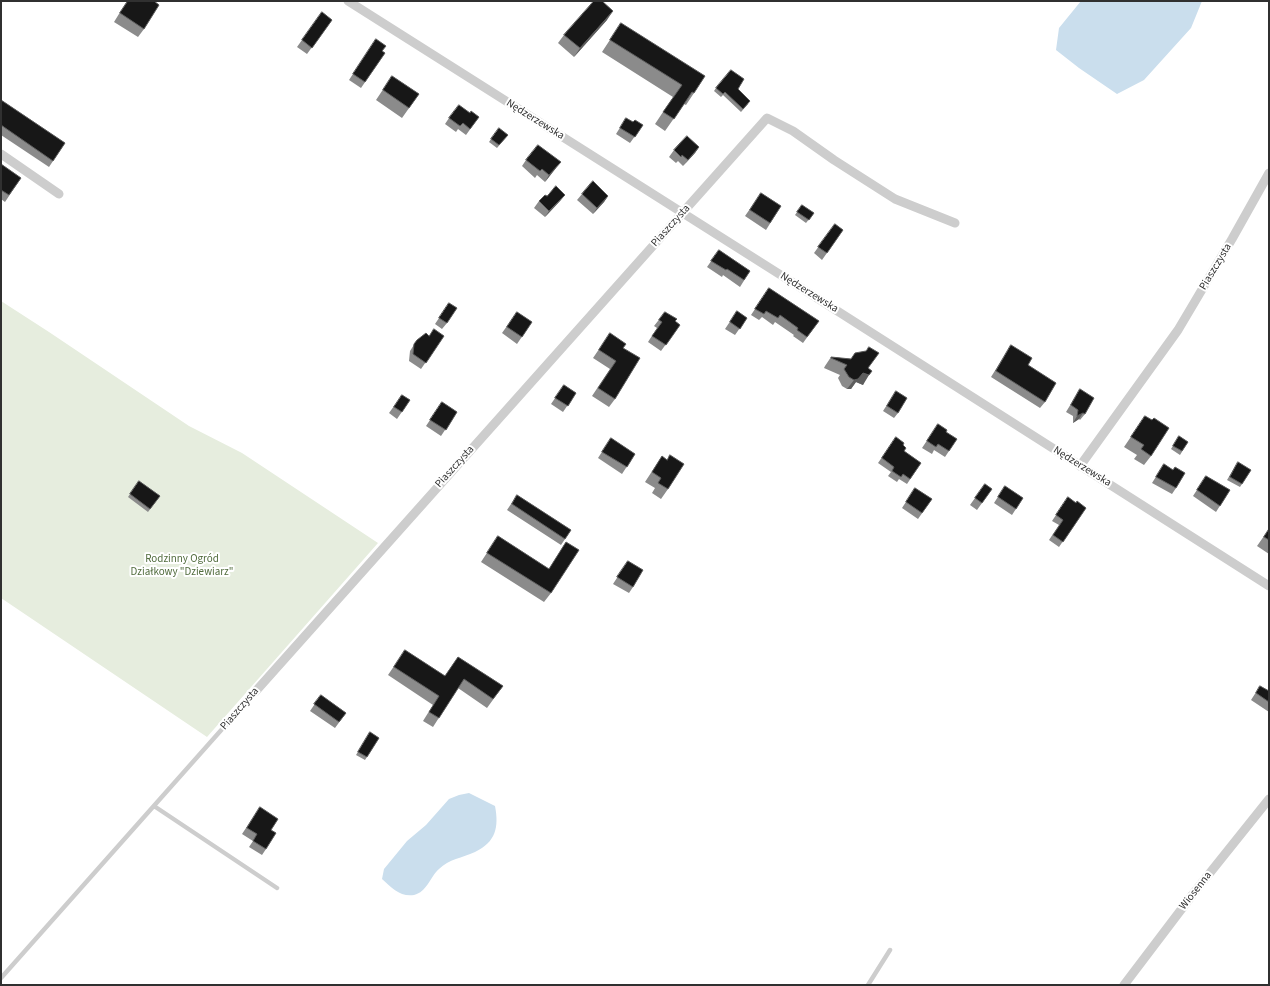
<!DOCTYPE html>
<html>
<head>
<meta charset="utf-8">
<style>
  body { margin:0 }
  #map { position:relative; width:1270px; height:986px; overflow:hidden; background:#fff; font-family:"Source Sans 3",sans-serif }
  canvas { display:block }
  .frame { position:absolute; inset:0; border:2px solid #303030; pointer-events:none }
</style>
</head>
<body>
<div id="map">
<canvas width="1270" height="986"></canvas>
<div class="frame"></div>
</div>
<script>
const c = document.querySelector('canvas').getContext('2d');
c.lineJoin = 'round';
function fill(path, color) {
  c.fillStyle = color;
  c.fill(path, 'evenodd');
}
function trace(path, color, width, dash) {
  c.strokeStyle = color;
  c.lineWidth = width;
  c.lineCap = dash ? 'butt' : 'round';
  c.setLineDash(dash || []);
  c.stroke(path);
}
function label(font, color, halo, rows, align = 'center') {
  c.font = font + ' "Source Sans 3",sans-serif';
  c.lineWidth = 4;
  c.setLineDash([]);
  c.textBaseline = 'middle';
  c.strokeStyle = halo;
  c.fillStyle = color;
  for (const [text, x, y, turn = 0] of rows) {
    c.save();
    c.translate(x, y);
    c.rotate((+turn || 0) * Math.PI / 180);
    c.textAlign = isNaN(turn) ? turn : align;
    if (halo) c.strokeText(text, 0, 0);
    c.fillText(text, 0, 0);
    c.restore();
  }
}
const green = new Path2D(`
  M1 301 49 332 189 426 242 453 378 543 207 737 1 598Z`);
const water = new Path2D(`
  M1081 1H1202L1191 28 1144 80 1117 94 1079 68 1056 50 1059 28Z
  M469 793 495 806C499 827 496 842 475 852 462 858 449 859 439 869 430 877 427 892 414 895 400 897 392 888 382 879L384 869 407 841 426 825 449 799 459 795Z`);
const lane = new Path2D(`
  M154 806 277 888
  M1 978 255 692
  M868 985 890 950`);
const street = new Path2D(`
  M348 1 806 291 1269 586
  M1 154 59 194
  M1080 466 1178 330 1232 239 1269 173
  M255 692 767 118 793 131 834 160 895 199 955 223
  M1124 985 1193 894 1269 799`);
const wall = new Path2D(`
  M127 1H154L144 29 138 37 114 22Z
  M322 12 332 20 307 54 297 47Z
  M607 20 574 57 558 43 564 35Z
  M621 23 694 93 686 105 684 104 665 131 655 124 673 97 602 52Z
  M376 39 382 51 385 53 361 88 349 80Z
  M392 76 419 94 402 118 376 100Z
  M716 88 738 89 748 104 741 112 723 95 721 97 714 91Z
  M1 100 65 143 49 167 1 135Z
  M479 117 466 135 458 129 456 132 445 124 449 118Z
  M626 118 633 122 643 125 630 143 616 134Z
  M508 135 497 148 489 142 491 139Z
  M699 147 695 153 683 166 678 161 676 163 669 157 674 150Z
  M526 160 556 168 545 182 537 175 535 178 522 166Z
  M1 164 21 178 5 202 1 199Z
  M761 193 781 206 766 230 745 216Z
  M582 194 608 196 604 202 593 214 577 200Z
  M565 195 560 201 545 217 534 208 539 201 547 196Z
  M802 205 814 213 806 223 795 215Z
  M835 224 843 230 822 260 814 253Z
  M719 250 750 271 740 287 723 275 722 277 707 267Z
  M769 288 819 321 803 343 793 336 794 335 775 322 773 325 762 317 759 320 751 315Z
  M449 303 447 323 442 329 435 324Z
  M737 311 747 318 735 335 725 329Z
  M517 312 532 322 517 344 502 333Z
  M665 312 675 321 680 325 661 351 648 342 657 328 654 326Z
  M610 333 623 348 615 399 609 407 592 396 610 369 593 358Z
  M444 336 421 369 409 361 410 351 417 340Z
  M1011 345 1028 365 1045 402 1040 408 991 377Z
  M866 351 868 368 863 385 856 382 851 389H847L842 386 838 378 840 375 824 368 825 366 831 357 851 359Z
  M564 385 576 393 563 412 551 404Z
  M1080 389 1085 414 1080 420 1079 419 1073 423V416L1066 412Z
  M896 391 898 413 894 418 883 411Z
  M402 395 410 400 397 419 389 413Z
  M442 402 457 412 441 436 426 426Z
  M1145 416 1151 456 1144 465 1134 459 1137 455 1124 447Z
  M938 424 946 432 949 451 945 457 934 450 932 454 922 448Z
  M1179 436 1188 442 1180 455 1171 449Z
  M896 437 904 451 921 463 907 484 899 479 897 482 888 476 891 472 878 463Z
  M611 438 635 454 622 474 598 458Z
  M670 455 668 489 661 499 652 493 655 488 645 482 662 456 667 460Z
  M1164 464 1173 470 1176 488 1172 494 1152 483Z
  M1236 465 1251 470 1240 487 1227 480Z
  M1206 476 1230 490 1216 512 1193 496Z
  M139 481 160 496 148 512 128 497Z
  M985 484 992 489 977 510 970 505Z
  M1005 486 1023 498 1012 515 994 503Z
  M915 488 932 499 918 519 902 508Z
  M517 495 571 530 561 545 507 510Z
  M1068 497 1076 503 1086 508 1059 547 1049 540 1059 525 1052 521Z
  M1269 529V554L1257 546Z
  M498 536 549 569 566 542 551 593 544 602 481 562Z
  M628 561 633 587 629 593 613 584Z
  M405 650 445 676 458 657 503 686 487 708 458 688 433 727 423 721 433 705 388 675Z
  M1260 686 1269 691V712L1251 700Z
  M321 695 346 713 335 728 310 711Z
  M370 732 379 738 365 760 356 755Z
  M260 807 266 849 262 855 249 847 253 841 242 834Z`);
const shadedWall = new Path2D(`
  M613 11 607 20 574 57 580 48Z
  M699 147 695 153 683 166 688 160Z
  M561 162 556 168 545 182 549 175Z
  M565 195 560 201 545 217 549 211Z
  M608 196 604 202 593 214 597 208Z
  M863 373 869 375 863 385 856 382 851 389H847L854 380Z
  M1083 413 1079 419 1073 423 1077 416Z`);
const building = new Path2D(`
  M128 1H154L159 5 144 29 120 13Z
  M594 1H602L613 11 580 48 564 35Z
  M322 12 332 20 312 48 302 40Z
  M621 23 705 76 694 93 692 92 674 119 663 112 682 85 610 40Z
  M376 39 386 46 382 51 385 53 365 82 353 74Z
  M731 70 744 79 738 89 750 101 743 109 725 92 723 94 716 88Z
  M392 76 419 94 409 108 383 90Z
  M1 100 65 143 53 161 1 125Z
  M459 105 470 113 471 111 479 117 470 129 463 123 460 126 449 118Z
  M626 118 633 122 635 120 643 125 635 137 620 128Z
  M499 128 508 135 499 145 491 139Z
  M687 136 699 147 688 160 682 155 681 157 674 150Z
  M538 145 561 162 549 175 542 169 540 171 526 160Z
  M1 164 21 178 9 195 1 190Z
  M593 181 608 196 597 208 582 194Z
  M556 186 565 195 549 211 539 201 545 195 547 196Z
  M761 193 781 206 770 223 750 210Z
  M802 205 814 213 809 220 797 212Z
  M835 224 843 230 827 253 818 247Z
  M719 250 750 271 744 280 727 269 726 270 711 261Z
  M769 288 819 321 807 337 797 330 798 328 780 315 778 318 766 311 764 314 755 309Z
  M449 303 457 308 447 323 439 318Z
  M737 311 747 318 740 329 730 322Z
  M517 312 532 322 522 337 507 327Z
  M665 312 677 319 675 321 680 325 666 345 652 336 662 322 659 320Z
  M434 329 444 336 426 363 413 354 414 344 417 340 426 333 429 336Z
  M610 333 626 344 623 348 640 358 615 399 598 388 616 361 599 350Z
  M1011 345 1032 358 1028 365 1056 383 1045 402 996 371Z
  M869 347 879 353 868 368 872 371 869 375 863 373 858 379 854 380 849 377 844 369 847 365 831 358V357L851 359 855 353 866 351Z
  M564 385 576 393 568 406 555 398Z
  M1080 389 1094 398 1085 414 1083 413 1077 416 1078 410 1071 405Z
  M896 391 907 398 898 413 887 406Z
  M402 395 410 400 402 412 394 407Z
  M442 402 457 412 446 430 430 420Z
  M1145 416 1152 420 1154 418 1169 428 1151 456 1141 449 1144 445 1131 437Z
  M938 424 947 430 946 432 957 439 949 451 938 444 936 447 927 441Z
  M1179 436 1188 442 1182 451 1173 446Z
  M896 437 904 443 903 445 906 448 904 451 921 463 910 479 903 474 901 477 892 471 894 467 882 458Z
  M611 438 635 454 627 467 602 452Z
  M670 455 684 464 668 489 658 483 661 478 652 472 662 456 667 460Z
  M1238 462 1251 470 1242 484 1230 477Z
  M1164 464 1173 470 1175 467 1185 473 1176 488 1156 477Z
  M1206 476 1230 490 1220 506 1197 490Z
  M139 481 160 496 150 509 130 494Z
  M985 484 992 489 982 503 975 498Z
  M1005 486 1023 498 1016 509 998 497Z
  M915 488 932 499 922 513 906 502Z
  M517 495 571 530 565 539 512 504Z
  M1068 497 1076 503 1077 501 1086 508 1063 542 1053 535 1063 520 1056 515Z
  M1269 529V540L1264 537Z
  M498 536 549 569 566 542 579 550 551 593 487 553Z
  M628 561 643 570 633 587 617 577Z
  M405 650 445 676 458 657 503 686 493 699 464 679 439 718 429 712 439 696 394 667Z
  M1260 686 1269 691V702L1256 693Z
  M321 695 346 713 339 722 314 704Z
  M370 732 379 738 367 757 358 752Z
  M260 807 278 819 271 830 276 833 266 849 253 841 257 834 247 828Z`);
const streetNames = [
  ["Nędzerzewska",535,120,32],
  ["Piaszczysta",671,226,-48],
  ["Piaszczysta",1216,267,-59],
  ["Nędzerzewska",809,293,32],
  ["Piaszczysta",455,467,-48],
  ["Nędzerzewska",1082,467,32],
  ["Piaszczysta",240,709,-49],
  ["Wiosenna",1196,891,-52]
];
const parkNames = [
  ["Rodzinny Ogród",182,560],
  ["Działkowy \"Dziewiarz\"",182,573]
];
fill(green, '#e6edde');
fill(water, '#cadeed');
trace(lane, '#cdcdcd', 4.5);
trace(street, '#cdcdcd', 9);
fill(wall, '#8b8b8b');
fill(shadedWall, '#5d5d5d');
fill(building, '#171717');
trace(building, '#5d5d5d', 1);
label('11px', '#303030', '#fff', streetNames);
label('11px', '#516c3d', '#fff', parkNames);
</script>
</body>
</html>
